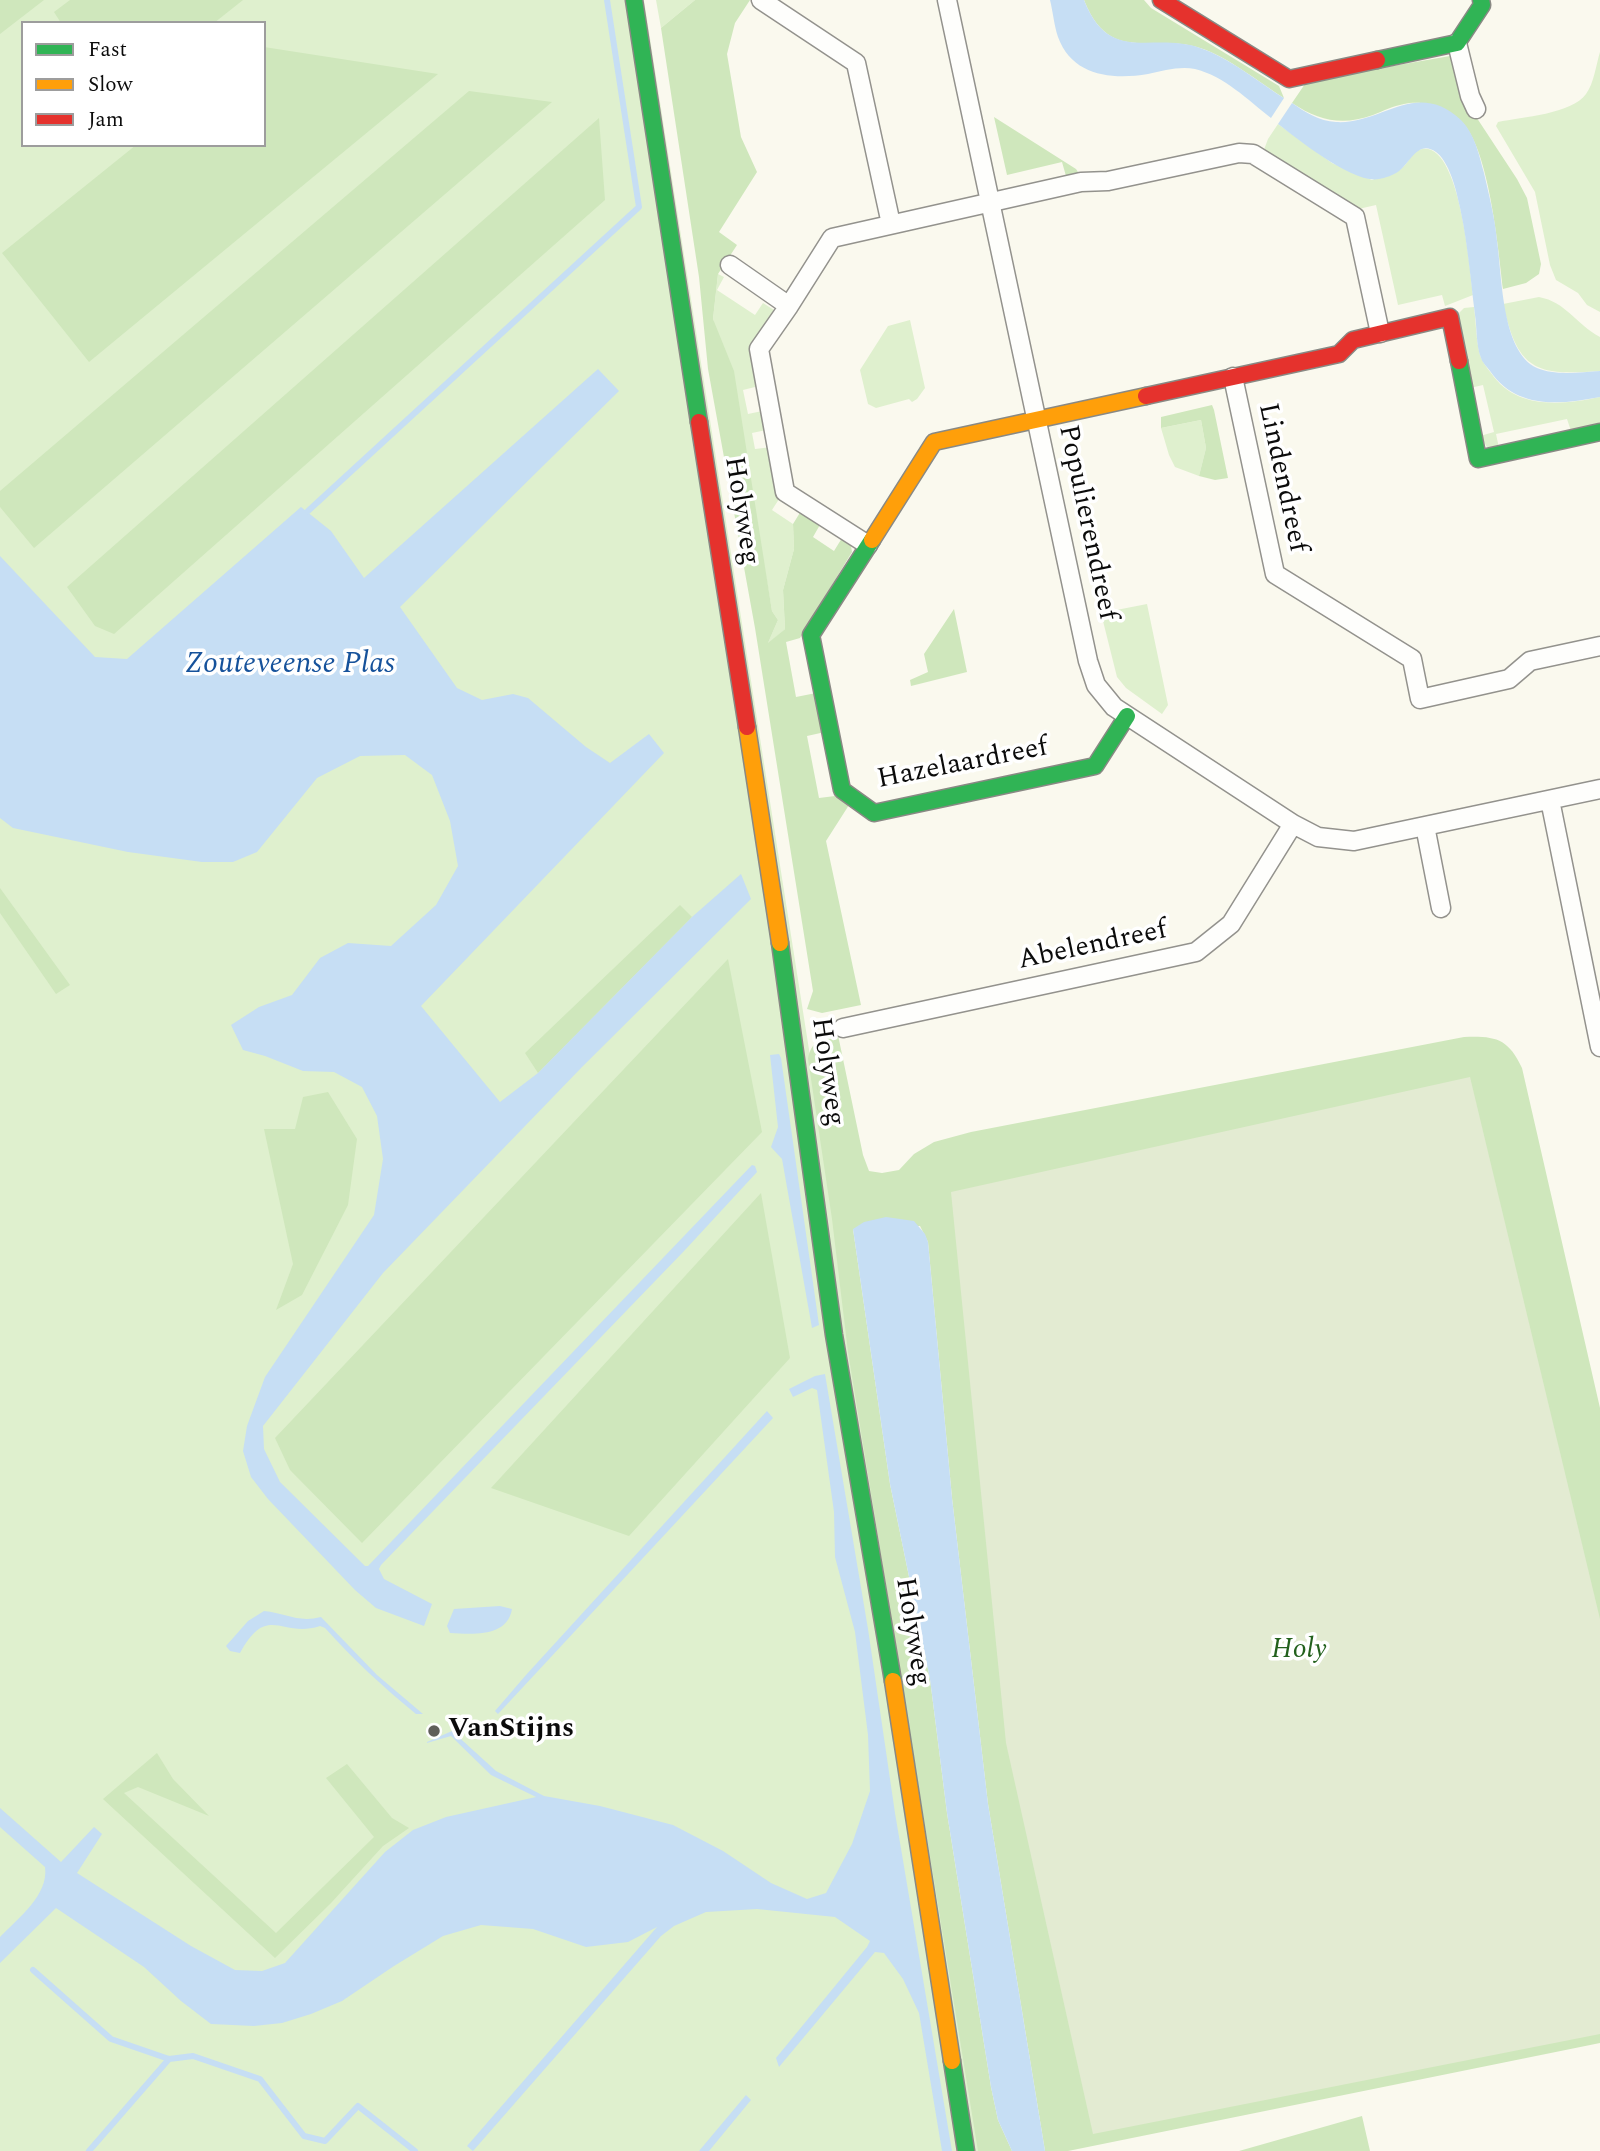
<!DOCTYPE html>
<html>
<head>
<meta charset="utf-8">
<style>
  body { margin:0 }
  #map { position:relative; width:1600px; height:2151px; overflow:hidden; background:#faf9ee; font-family:Spectral,serif }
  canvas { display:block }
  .legend { position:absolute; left:21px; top:21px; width:245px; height:126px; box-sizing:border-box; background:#fff; border:2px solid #9d9d9d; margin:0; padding:9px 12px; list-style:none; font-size:21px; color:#0b0b0b }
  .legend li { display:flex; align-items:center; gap:14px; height:35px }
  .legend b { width:35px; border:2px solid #9d9d9d }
</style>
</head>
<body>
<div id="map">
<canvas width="1600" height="2151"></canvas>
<ul class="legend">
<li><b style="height:9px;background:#30b455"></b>Fast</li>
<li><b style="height:9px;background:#ff9f0a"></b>Slow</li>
<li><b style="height:9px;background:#e5322d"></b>Jam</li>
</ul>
</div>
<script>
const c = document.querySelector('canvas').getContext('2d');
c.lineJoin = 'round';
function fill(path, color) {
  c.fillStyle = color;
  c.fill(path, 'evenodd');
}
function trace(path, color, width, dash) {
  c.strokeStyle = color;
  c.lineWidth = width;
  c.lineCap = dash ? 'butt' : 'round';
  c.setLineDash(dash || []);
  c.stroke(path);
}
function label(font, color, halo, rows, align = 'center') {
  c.font = font + ' Spectral,serif';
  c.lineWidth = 7;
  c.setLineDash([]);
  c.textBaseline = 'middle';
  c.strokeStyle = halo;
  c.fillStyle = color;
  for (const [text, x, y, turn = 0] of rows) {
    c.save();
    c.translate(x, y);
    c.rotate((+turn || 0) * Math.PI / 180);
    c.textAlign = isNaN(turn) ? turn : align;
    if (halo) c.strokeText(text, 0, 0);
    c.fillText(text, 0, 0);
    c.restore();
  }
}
const green = new Path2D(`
  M0 0H644L849 1304 991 2151H0ZM23 23H264V145H23Z
  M656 0H695L661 28Z
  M1600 52V312L1587 305 1578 293 1556 280 1550 265 1535 192 1496 126 1498 122C1522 117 1572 114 1586 94 1594 83 1596 65 1600 52Z
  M1278 124 1332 163 1372 180C1381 176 1396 174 1403 167 1410 161 1411 151 1422 149 1460 142 1470 269 1473 295L1445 306 1442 295 1398 305 1376 205 1354 210 1262 155 1268 139Z
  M718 274 724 277 717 290 755 315 763 303 774 310 749 348 759 386 743 390 748 414 767 410 771 429 752 433 755 449 772 447 781 496 772 510 793 524 794 549 783 590 785 629 767 645 778 620 772 611 760 542 713 319Z
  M1539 297C1566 302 1576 324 1600 337V371C1535 376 1518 370 1503 304Z
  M1474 307C1476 322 1476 340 1480 355 1482 361 1487 368 1491 373 1516 410 1562 405 1600 397V424L1572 434 1567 419 1496 434 1499 448 1487 447 1480 436 1494 432 1483 385 1470 388 1456 316 1464 308Z
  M910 320 925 388 917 399 912 402 909 399 876 408 868 404 860 370 888 326Z
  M1201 420 1206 448 1199 476 1175 467 1169 455 1161 428Z
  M1147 604 1168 705 1162 714 1126 688 1117 677 1101 613Z`);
const forest = new Path2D(`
  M0 0H44L0 34Z
  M70 0H243L214 23H61L54 12Z
  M695 0H750L735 23 727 54 741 137 757 172 719 232 737 245 718 274 713 319 734 371 772 611 778 620 768 643 785 629 783 590 794 549 793 524 801 511 821 523 813 537 834 551 842 538 851 546 852 552 800 638 786 642 796 697 816 693 825 732 807 736 819 798 835 796 849 805 826 841 861 1005 822 1013 807 1009 813 991 755 628 708 369 699 277 661 28Z
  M1084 0H1144L1151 8 1279 86 1284 98C1259 82 1228 57 1200 48 1152 32 1110 66 1084 0Z
  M264 47 438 74 89 362 2 253 136 145H264Z
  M1450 56 1454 60 1469 106 1517 179 1527 198 1541 264 1539 274 1526 283 1503 289C1498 247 1490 160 1466 127 1454 109 1424 99 1404 104 1393 106 1383 111 1373 115 1343 126 1319 121 1292 103L1307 81Z
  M469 91 552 102 34 548 0 507V491Z
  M994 117 1076 169 1080 175 1066 176 1062 162 1007 175Z
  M599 118 605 200 114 634 95 626 67 587Z
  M1212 405 1214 410 1228 478 1215 480 1199 476 1206 448 1201 420 1161 428V417Z
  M954 609 967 672 911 686 910 680 928 672 924 654Z
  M0 888 70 985 56 994 0 913Z
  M680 905 692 917 538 1073 525 1053Z
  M728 959 762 1132 362 1543 290 1470 275 1438Z
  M838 1035 863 1155 869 1171 882 1173 899 1170 914 1154 934 1142 971 1132 1464 1037C1495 1036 1508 1038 1522 1068L1600 1408V2043L1068 2151H1045L988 1804 952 1498 928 1242 920 1226 853 1229 890 1484 930 1679 947 1813 991 2087 998 2120 1012 2151H978L848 1352 832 1219 808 1059C811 1041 822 1038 838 1035Z
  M328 1092 357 1139 348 1205 302 1295 276 1310 293 1264 264 1129H295L303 1097Z
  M761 1193 790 1358 629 1536 491 1488Z
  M157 1753 173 1779 209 1816 138 1787 124 1793 276 1933 374 1837 326 1778 347 1764 392 1818 409 1828 383 1846 331 1903 275 1958 103 1799Z
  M1362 2116 1370 2151H1239Z`);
const cemetery = new Path2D(`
  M1470 1077 1600 1619V2034L1093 2134 1006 1743 951 1192Z`);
const water = new Path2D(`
  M1050 0H1084C1110 66 1152 31 1200 48 1230 58 1258 82 1284 98L1271 118C1248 100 1224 76 1195 69 1179 66 1163 71 1148 74 1112 80 1072 76 1058 37 1054 25 1053 12 1050 0Z
  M1292 103C1305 112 1319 121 1336 122 1382 125 1416 78 1461 120 1475 134 1479 155 1484 173 1489 195 1495 218 1497 241 1502 273 1501 352 1537 368 1555 376 1581 372 1600 371V397C1559 405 1516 409 1490 371 1487 367 1482 362 1481 358 1476 346 1477 328 1475 315 1470 275 1467 234 1457 195 1454 182 1447 160 1436 152 1418 139 1410 163 1399 171 1394 175 1385 178 1379 179 1353 184 1299 140 1278 124Z
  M598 369 619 391 400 607 457 688 482 700 513 694 528 698 586 747 610 763 649 734 664 753 421 1006 500 1102 538 1073 692 917 741 874 751 899 582 1067 383 1273 263 1426 264 1449 280 1482 365 1566H368L752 1165 755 1166 757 1172 685 1250 381 1565 379 1569 384 1579 432 1604 424 1626 376 1608 355 1590 268 1499 251 1477 243 1451 247 1426 265 1377 374 1215 383 1159 377 1116 362 1087 334 1072 303 1071 265 1056 243 1050 231 1025 259 1007 292 995 320 958 348 943 391 946 436 905 458 866 450 821 432 775 405 755 360 756 317 778 257 852 233 862H202L128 852 13 828 0 818V556L95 657 127 659 301 507 331 531 364 578Z
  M779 1054 781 1058 819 1325 812 1328 782 1159 771 1147 778 1127 770 1055Z
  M886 1217 914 1221 925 1234 928 1242 952 1498 988 1804 1045 2151H1012L998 2120 991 2087 947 1813 930 1679 890 1484 853 1229 864 1222Z
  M825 1374 868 1629 895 1813 952 2151H942L919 2013 903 1979 884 1953 875 1952 779 2067 776 2058 867 1947 870 1941 835 1917 757 1909 706 1912 674 1926 661 1936 473 2151 467 2146 657 1927 628 1942 586 1947 533 1929 481 1925 443 1936 394 1966 342 2001 311 2014 282 2023 254 2026 211 2024 181 2001 144 1967 56 1908 0 1963V1937C18 1918 49 1895 45 1867L0 1827V1808L61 1862 94 1827 102 1834 77 1873 191 1946 235 1970 262 1971 285 1963 385 1852 413 1830 446 1817 536 1797 491 1775 451 1736 427 1743V1742L452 1731 496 1771 544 1796 600 1806 673 1825 723 1851 771 1883 807 1899 826 1893 852 1844 870 1791 868 1735 855 1632 835 1557 834 1512 817 1390 812 1388 793 1397 789 1389 815 1376Z
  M767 1411 773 1418 498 1714 495 1711 526 1675Z
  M500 1606 512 1609C507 1638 472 1634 450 1633L447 1626 454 1609Z
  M264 1611C286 1613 298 1623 321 1617L377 1675 423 1714H416C383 1687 354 1660 325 1628L320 1626C281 1639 268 1602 240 1653L230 1651 226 1646 248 1621Z
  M746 2095 751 2100 709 2151H699Z`);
const stream = new Path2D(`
  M308 511 639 207 607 0
  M33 1970 111 2039 169 2059 193 2056 260 2079 304 2136 325 2141 358 2106 415 2151
  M89 2151 169 2059`);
const street = new Path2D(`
  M761 0 856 63 891 224
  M947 0 1088 661 1096 685 1114 707 1293 824 1318 837 1354 841 1600 789
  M1457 43 1470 96 1476 109
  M730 265 789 306
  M1233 377 1275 574 1412 659 1420 699 1509 679 1530 661 1600 646
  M868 545 785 492 759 349 789 306 832 238 1081 182 1108 181 1239 153 1253 154 1355 217 1380 333
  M1550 800 1600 1047
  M1425 826 1441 908
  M843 1028 1196 952 1231 924 1293 824`);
const fast = new Path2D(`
  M634 0 699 422
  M1377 60 1457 43 1482 5 1481 0
  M1459 361 1478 459 1600 432
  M872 540 811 635 842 790 874 813 1095 766 1127 716
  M780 943 834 1335 893 1681
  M952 2061 966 2151`);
const slow = new Path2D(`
  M872 540 934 442 1146 396
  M747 727 780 943
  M893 1681 952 2061`);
const jam = new Path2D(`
  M1161 0 1289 79 1377 60
  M1146 396 1339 354 1353 340 1450 317 1459 361
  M699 422 747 727`);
const markers = [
  [434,1731,7,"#5f5e5a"]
];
const streetNames = [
  ["Lindendreef",1281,478,78],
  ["Holyweg",740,511,81],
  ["Populierendreef",1086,523,78],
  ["Hazelaardreef",963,765,-11],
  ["Abelendreef",1093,947,-12],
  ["Holyweg",826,1072,82],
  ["Holyweg",911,1632,81]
];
const parkNames = [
  ["Holy",1299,1652]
];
const poiNames = [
  ["VanStijns",448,1731]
];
const waterNames = [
  ["Zouteveense Plas",290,666]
];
fill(green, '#dff0ce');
fill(forest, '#cfe7bc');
fill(cemetery, '#e3ebd2');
fill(water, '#c6def4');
trace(stream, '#c6def4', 6);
trace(street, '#93928d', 21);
trace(fast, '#898984', 19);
trace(slow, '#898984', 19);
trace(jam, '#898984', 19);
trace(street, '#fefefc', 18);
trace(fast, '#30b455', 16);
trace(slow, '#ff9f0a', 16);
trace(jam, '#e5322d', 16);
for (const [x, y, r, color] of markers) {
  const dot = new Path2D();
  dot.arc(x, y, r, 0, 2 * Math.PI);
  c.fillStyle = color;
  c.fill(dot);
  trace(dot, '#fff', 2.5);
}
label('28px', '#0b0b0b', '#fff', streetNames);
label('italic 28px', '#23611d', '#fff', parkNames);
label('bold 28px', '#0b0b0b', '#fff', poiNames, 'left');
label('italic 30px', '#16529b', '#fff', waterNames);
</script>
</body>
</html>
